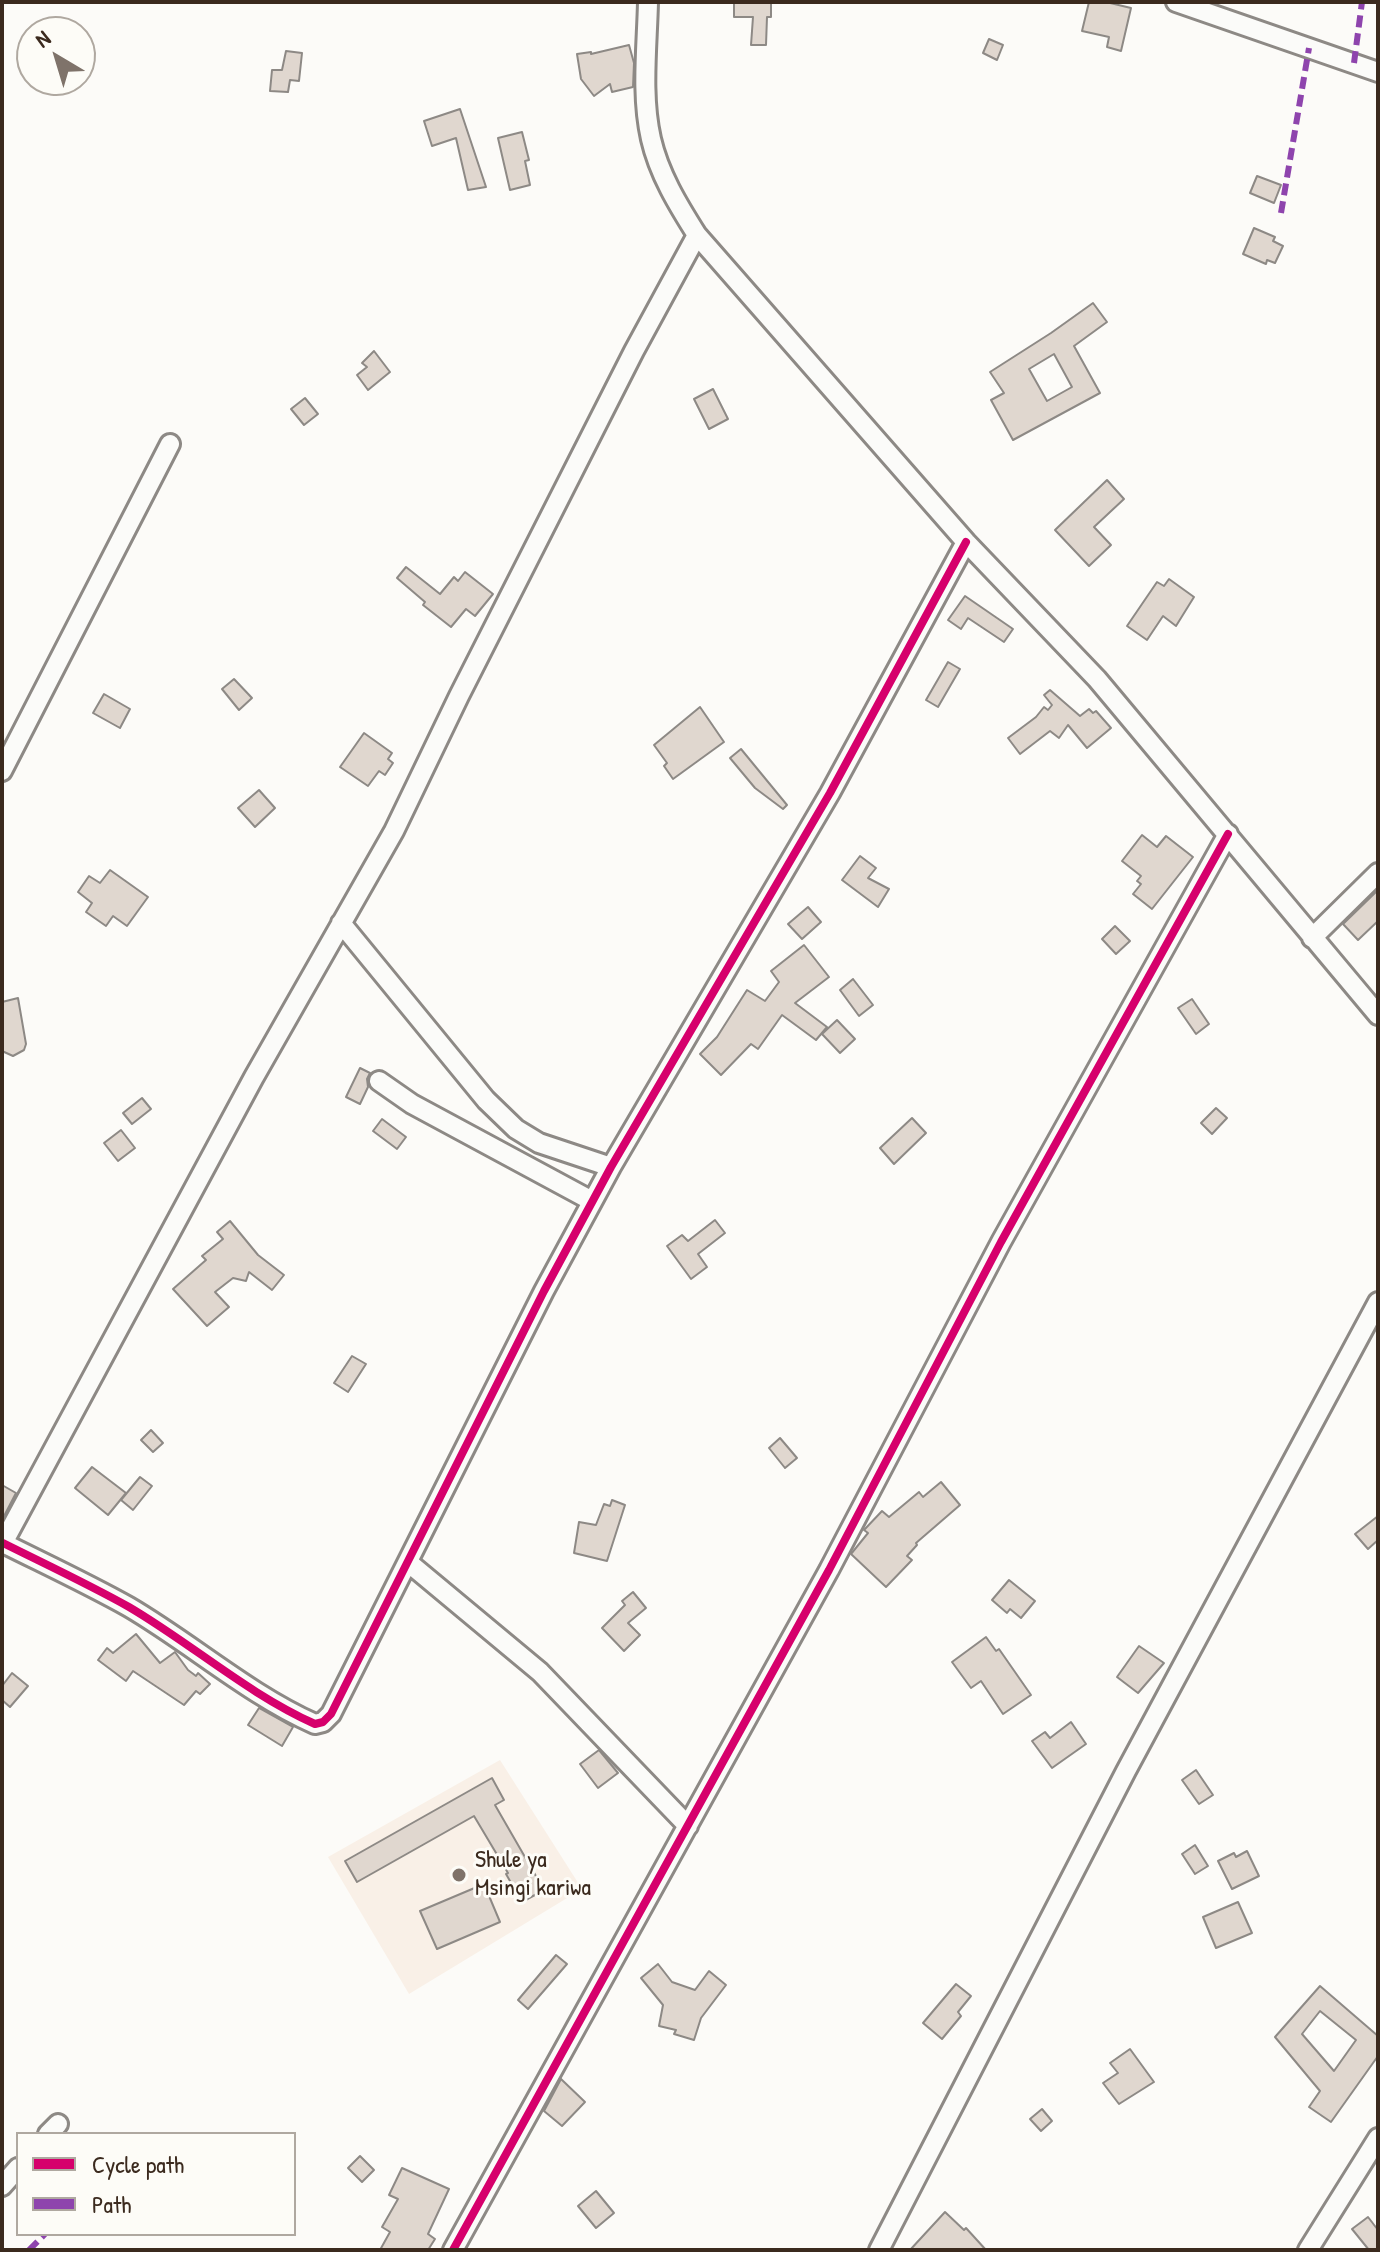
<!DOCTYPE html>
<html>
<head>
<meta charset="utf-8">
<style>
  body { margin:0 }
  #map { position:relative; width:1380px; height:2252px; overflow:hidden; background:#fcfbf8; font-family:"Patrick Hand",sans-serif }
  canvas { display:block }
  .frame { position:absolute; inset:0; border:4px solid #3b2a1e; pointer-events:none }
  .legend { position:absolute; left:16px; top:2132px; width:280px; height:104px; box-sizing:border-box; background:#fdfcf7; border:2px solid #afa8a0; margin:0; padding:10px 14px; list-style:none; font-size:24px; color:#3b2a1e }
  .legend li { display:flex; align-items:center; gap:16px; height:40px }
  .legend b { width:40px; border:2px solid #afa8a0 }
  .north { position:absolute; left:16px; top:16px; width:80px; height:80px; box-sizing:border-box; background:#fdfcf7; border:2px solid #afa8a0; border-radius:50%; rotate:322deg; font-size:22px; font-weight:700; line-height:32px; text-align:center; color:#3b2a1e }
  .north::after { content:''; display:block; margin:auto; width:28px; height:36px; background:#7f736a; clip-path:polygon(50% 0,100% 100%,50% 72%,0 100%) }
</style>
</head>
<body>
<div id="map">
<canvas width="1380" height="2252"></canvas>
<div class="frame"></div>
<ul class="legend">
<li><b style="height:10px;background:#d6006c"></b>Cycle path</li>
<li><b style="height:10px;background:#8e44ad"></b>Path</li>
</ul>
<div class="north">N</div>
</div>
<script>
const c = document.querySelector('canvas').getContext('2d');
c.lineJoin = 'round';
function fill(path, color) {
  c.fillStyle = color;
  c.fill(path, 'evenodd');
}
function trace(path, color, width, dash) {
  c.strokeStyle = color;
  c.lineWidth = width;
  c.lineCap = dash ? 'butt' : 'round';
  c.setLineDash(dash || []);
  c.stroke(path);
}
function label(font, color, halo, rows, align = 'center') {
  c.font = font + ' "Patrick Hand",sans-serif';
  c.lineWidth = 6;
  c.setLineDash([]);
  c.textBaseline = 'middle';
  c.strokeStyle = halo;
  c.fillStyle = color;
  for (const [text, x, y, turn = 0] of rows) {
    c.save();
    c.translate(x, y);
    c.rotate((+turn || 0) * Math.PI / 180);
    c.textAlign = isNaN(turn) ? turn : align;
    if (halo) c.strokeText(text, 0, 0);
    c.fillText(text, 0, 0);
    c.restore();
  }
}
const built = new Path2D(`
  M500 1760 582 1889 409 1994 328 1857Z`);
const building = new Path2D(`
  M734 2H771V17H767L766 45H751L753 17H734Z
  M1089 2H1106L1131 8 1121 51 1107 47 1109 37 1082 31Z
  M989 39 1003 45 997 60 983 53Z
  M629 45 634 63 633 87 612 92 610 84 594 96 581 79 577 54 591 52V54Z
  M286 51 302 53 299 81 290 80 288 92 270 91 272 70H282Z
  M460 109 486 187 468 190 456 138 432 146 424 121Z
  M522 132 529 160 525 161 530 185 510 190 498 138Z
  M1257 176 1281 185 1274 203 1250 193Z
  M1254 228 1275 237 1273 241 1283 246 1275 263 1267 260 1266 264 1243 254Z
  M1093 303 1107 322 1074 346 1100 393 1013 440 991 400 1004 393 990 372 1051 333ZM1054 354 1072 387 1047 401 1029 369Z
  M374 351 390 372 368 390 357 375 367 367 362 363Z
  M713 389 728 419 709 429 694 399Z
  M305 398 318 414 304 425 291 409Z
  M1107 480 1124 499 1094 527 1111 545 1089 566 1055 530Z
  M406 567 440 594 454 577 458 581 465 572 493 594 475 616 466 609 451 627 423 605 425 602 397 578Z
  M1169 579 1194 597 1176 626 1163 616 1147 640 1127 626 1157 582 1164 586Z
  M965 596 1013 629 1004 642 968 618 961 629 948 620Z
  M948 662 960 669 938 707 926 700Z
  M234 679 252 698 239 710 222 689Z
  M1050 690 1080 716 1089 709 1093 713 1096 711 1111 728 1087 748 1068 725 1059 738 1050 731 1020 754 1008 738 1036 717 1044 707 1048 710 1052 705 1044 695Z
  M104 694 130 709 120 728 93 713Z
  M700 707 724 742 673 779 664 766 667 763 654 745Z
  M364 733 392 753 388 759 393 763 385 775 379 771 368 786 340 767Z
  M741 749 787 805 783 809 755 788 730 758Z
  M259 790 275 808 255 827 238 808Z
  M1142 835 1157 847 1166 836 1193 857 1152 909 1133 894 1141 884 1137 881 1141 876 1122 861Z
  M860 856 876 868 868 878 889 889 878 907 842 880Z
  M110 870 148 897 127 926 113 916 106 926 86 912 92 903 78 892 89 876 100 883Z
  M1378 890V921L1358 940 1343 924Z
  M808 907 821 922 802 939 788 924Z
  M1115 926 1130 941 1116 954 1102 939Z
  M804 945 829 977 795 1003 827 1027 816 1040 782 1015 758 1049 751 1044 721 1075 700 1054 717 1037 747 990 765 1001 779 982 771 971Z
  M853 979 873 1005 859 1016 840 990Z
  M18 998 26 1044 24 1050 13 1056 2 1051V1002Z
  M1192 999 1209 1024 1196 1034 1178 1008Z
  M837 1020 855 1039 840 1053 822 1034Z
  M360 1068 370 1073 367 1079 368 1087 360 1104 346 1097Z
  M142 1098 151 1109 132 1124 123 1113Z
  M1216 1108 1227 1118 1212 1134 1201 1123Z
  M912 1118 926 1133 894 1164 880 1148Z
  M382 1119 406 1137 397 1149 373 1131Z
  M121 1130 135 1148 118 1161 104 1143Z
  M715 1220 725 1233 698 1254 707 1267 691 1279 667 1246 682 1235 688 1241Z
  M230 1221 258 1255 284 1275 272 1290 249 1272 246 1281 233 1278 215 1292 229 1307 207 1326 173 1289 206 1260 202 1256 223 1239 217 1232Z
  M352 1356 366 1364 348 1392 334 1383Z
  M151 1430 163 1443 153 1452 141 1440Z
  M780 1438 797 1458 785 1468 769 1448Z
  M92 1467 126 1493 108 1515 75 1488Z
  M140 1477 152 1486 133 1510 121 1500Z
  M941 1482 960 1505 916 1543 917 1545 907 1556 912 1560 886 1587 851 1554 868 1533 864 1530 882 1511 889 1517 919 1492 923 1497Z
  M2 1485 16 1493 2 1520Z
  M612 1500 625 1505 607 1561 574 1553 579 1522 596 1525 604 1504 610 1506Z
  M1378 1516V1540L1368 1549 1355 1534Z
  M1009 1580 1035 1601 1021 1618 1010 1609 1007 1613 992 1600Z
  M633 1592 646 1608 628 1623 640 1635 624 1651 602 1628 625 1605 622 1601Z
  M136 1634 160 1663 175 1652 188 1670 196 1676 198 1673 210 1684 200 1694 196 1691 184 1705 133 1671 126 1681 98 1660 107 1648 113 1653Z
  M986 1637 996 1651 999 1649 1031 1695 1003 1714 981 1681 971 1688 952 1662Z
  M1139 1646 1164 1663 1138 1693 1117 1677Z
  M12 1673 28 1686 10 1707 2 1700V1686Z
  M259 1708 293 1727 282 1746 248 1725Z
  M1071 1722 1086 1744 1052 1768 1032 1741 1045 1732 1050 1738Z
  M599 1750 618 1773 598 1788 580 1764Z
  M1196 1770 1213 1795 1199 1804 1182 1780Z
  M492 1778 504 1800 495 1805 544 1890 522 1902 506 1874 508 1873 474 1816 357 1882 345 1861Z
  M1195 1845 1208 1866 1195 1874 1182 1854Z
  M1247 1851 1259 1876 1232 1889 1218 1861 1234 1853 1236 1857Z
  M484 1884 500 1922 437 1949 420 1911Z
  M1238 1902 1252 1933 1216 1948 1203 1917Z
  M556 1955 567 1964 528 2009 518 2000Z
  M658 1964 672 1982 695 1990 709 1971 726 1985 701 2018 694 2040 674 2034 676 2030 659 2026 663 2005 641 1978Z
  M956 1984 971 1996 958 2012 961 2016 942 2039 923 2023Z
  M1320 1986 1378 2036V2056L1331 2122 1309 2107 1320 2091 1275 2037ZM1320 2011 1356 2040 1334 2071 1302 2034Z
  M1130 2049 1154 2082 1119 2104 1103 2083 1118 2073 1110 2063Z
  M561 2079 585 2102 562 2126 544 2111Z
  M1042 2109 1052 2121 1041 2131 1030 2119Z
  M360 2156 374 2170 362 2182 348 2168Z
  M402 2168 449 2189 428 2234 435 2239 428 2250H380L390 2232 382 2227 398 2199 389 2195Z
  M596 2191 614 2213 596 2228 578 2206Z
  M945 2212 964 2230 966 2228 986 2250H910Z
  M1368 2217 1378 2230V2250H1369L1352 2229Z`);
const minor = new Path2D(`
  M648 2C647 47 641 95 651 139 659 174 678 205 697 235L966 542 1097 679 1378 1015
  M1176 2 1378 72
  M2 771 170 444
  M341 923 486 1100 516 1129 539 1143 611 1167
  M1312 938 1378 873
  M379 1081 412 1104 592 1201
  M3 1543C45 1564 88 1584 129 1607 192 1644 248 1694 315 1724L323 1722 331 1714 544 1291 611 1167 830 793 966 542
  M2 1545 254 1077 394 831 459 696 634 351 697 235
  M409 1563 540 1672 688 1826
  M48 2134 58 2124
  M2 2186 18 2168
  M453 2250 829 1570 1001 1242 1228 834
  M879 2250 1126 1771 1378 1302
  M1308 2250 1378 2138`);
const quiet = new Path2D(`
  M1354 63 1362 2
  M1281 213 1309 48
  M29 2250 45 2234`);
const cycleway = new Path2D(`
  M3 1543C45 1564 88 1584 129 1607 192 1644 248 1694 315 1724L323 1722 331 1714 544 1291 611 1167 830 793 966 542
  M453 2250 829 1570 1001 1242 1228 834`);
const markers = [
  [459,1875,8,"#7f736a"]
];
const poiNames = [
  ["Shule ya",475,1861],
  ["Msingi kariwa",475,1889]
];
fill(built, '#f9f0e7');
fill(building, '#e0d7cf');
trace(building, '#8d8985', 2);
trace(minor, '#8d8985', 24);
trace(minor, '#fbfbf9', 18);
trace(quiet, '#8e44ad', 6, [12, 6]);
trace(cycleway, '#d6006c', 8);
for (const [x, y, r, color] of markers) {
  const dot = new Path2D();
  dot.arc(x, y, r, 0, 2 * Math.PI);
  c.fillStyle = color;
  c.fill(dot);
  trace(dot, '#fdfcf7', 3);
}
label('24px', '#3b2a1e', '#fdfcf7', poiNames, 'left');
</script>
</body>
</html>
